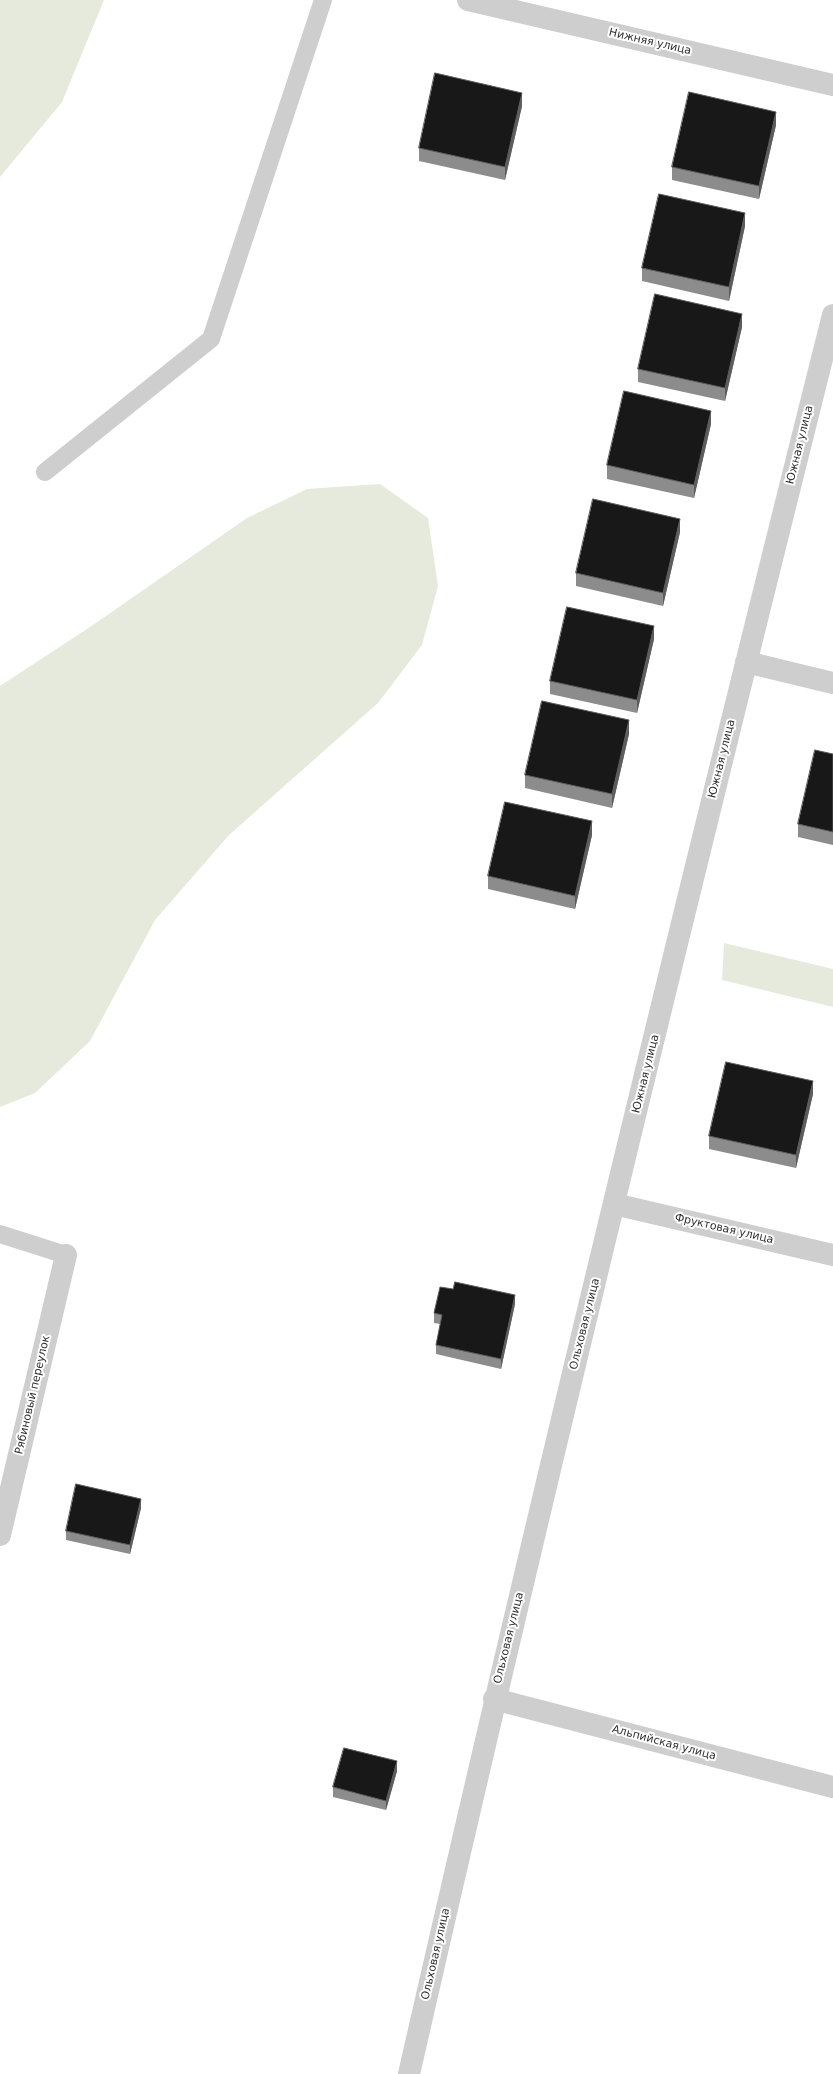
<!DOCTYPE html>
<html>
<head>
<meta charset="utf-8">
<style>
  body { margin:0 }
  canvas { display:block; background:#fff }
</style>
</head>
<body>
<canvas width="833" height="2074"></canvas>
<script>
const c = document.querySelector('canvas').getContext('2d');
c.lineJoin = 'round';
function fill(path, color) {
  c.fillStyle = color;
  c.fill(path, 'evenodd');
}
function trace(path, color, width, dash) {
  c.strokeStyle = color;
  c.lineWidth = width;
  c.lineCap = dash ? 'butt' : 'round';
  c.setLineDash(dash || []);
  c.stroke(path);
}
function label(font, color, halo, rows, align = 'center') {
  c.font = font + ' "DejaVu Sans",sans-serif';
  c.lineWidth = 4;
  c.setLineDash([]);
  c.textBaseline = 'middle';
  c.strokeStyle = halo;
  c.fillStyle = color;
  for (const [text, x, y, turn = 0] of rows) {
    c.save();
    c.translate(x, y);
    c.rotate((+turn || 0) * Math.PI / 180);
    c.textAlign = isNaN(turn) ? turn : align;
    if (halo) c.strokeText(text, 0, 0);
    c.fillText(text, 0, 0);
    c.restore();
  }
}
const green = new Path2D(`
  M0 0H104L62 102 0 177Z
  M380 484 428 518 438 586 422 645 378 703 229 835 155 920 90 1041 35 1093 0 1107V686L93 625 247 518 307 489Z
  M724 943 833 969V1007L722 980Z`);
const service = new Path2D(`
  M45 472 211 339 323 0
  M0 1234 66 1255`);
const minor = new Path2D(`
  M468 0 833 85
  M746 662 833 683
  M614 1204 833 1255
  M0 1535 66 1255
  M494 1699 833 1787
  M409 2074C543 1486 686 900 833 315`);
const wall = new Path2D(`
  M522 106 505 180 419 161V148Z
  M776 125 759 199 672 180V167Z
  M745 226 729 301 642 281V268Z
  M742 327 725 401 638 382V369Z
  M711 424 694 498 607 479V465Z
  M680 532 663 606 576 586V573Z
  M654 639 637 713 550 694V681Z
  M629 734 612 808 525 788V775Z
  M833 754V845L798 837V824Z
  M592 835 575 909 488 889V876Z
  M813 1094 796 1168 709 1149V1136Z
  M453 1289 515 1304 501 1369 436 1354V1345L440 1324 434 1323V1313Z
  M141 1508 130 1554 66 1540V1531Z
  M397 1771 386 1810 333 1797V1787Z`);
const shadedWall = new Path2D(`
  M522 93V106L505 180V167Z
  M776 112V125L759 199V186Z
  M745 213V226L729 301V287Z
  M742 314V327L725 401V388Z
  M711 411V424L694 498V485Z
  M680 519V532L663 606V593Z
  M654 626V639L637 713V700Z
  M629 720V734L612 808V794Z
  M592 821V835L575 909V896Z
  M813 1081V1094L796 1168V1155Z
  M515 1295V1304L501 1369V1359Z
  M141 1499V1508L130 1554V1545Z
  M397 1761V1771L386 1810V1801Z`);
const building = new Path2D(`
  M435 73 522 93 505 167 419 148Z
  M689 92 776 112 759 186 672 167Z
  M659 194 745 213 729 287 642 268Z
  M655 294 742 314 725 388 638 369Z
  M624 391 711 411 694 485 607 465Z
  M593 499 680 519 663 593 576 573Z
  M567 607 654 626 637 700 550 681Z
  M542 701 629 720 612 794 525 775Z
  M815 750 833 754V832L798 824Z
  M505 802 592 821 575 896 488 876Z
  M726 1062 813 1081 796 1155 709 1136Z
  M455 1282 515 1295 501 1359 436 1345 442 1315 434 1313 440 1287 453 1289Z
  M76 1484 141 1499 130 1545 66 1531Z
  M344 1748 397 1761 386 1801 333 1787Z`);
const streetNames = [
  ["Нижняя улица",650,42,13],
  ["Южная улица",800,445,-76],
  ["Южная улица",722,759,-76],
  ["Южная улица",646,1074,-76],
  ["Фруктовая улица",724,1229,13],
  ["Ольховая улица",585,1324,-76],
  ["Рябиновый переулок",33,1395,-77],
  ["Ольховая улица",509,1638,-76],
  ["Альпийская улица",664,1743,15],
  ["Ольховая улица",436,1954,-77]
];
fill(green, '#e5eadd');
trace(service, '#cecece', 18);
trace(minor, '#cecece', 22);
fill(wall, '#8c8c8c');
fill(shadedWall, '#5d5d5d');
fill(building, '#181818');
trace(building, '#5d5d5d', 1);
label('11px', '#313131', '#fff', streetNames);
</script>
</body>
</html>
